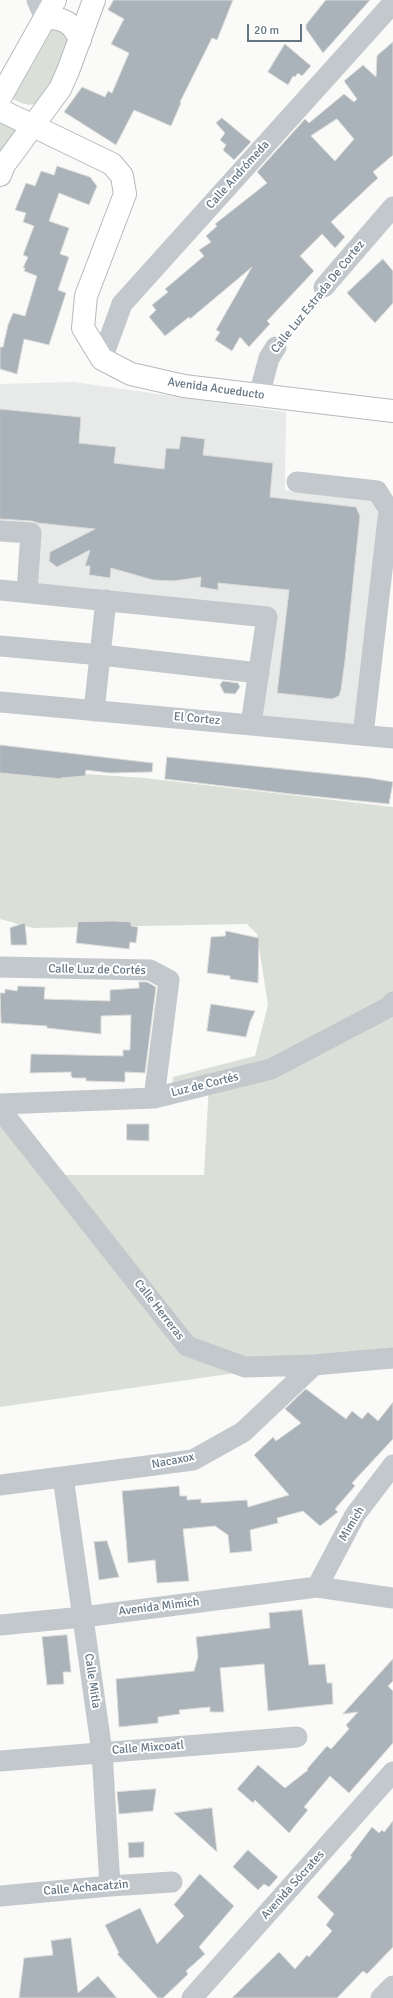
<!DOCTYPE html>
<html>
<head>
<meta charset="utf-8">
<style>
  body { margin:0 }
  #map { position:relative; width:393px; height:1998px; overflow:hidden; background:#fafaf8; font-family:Signika,sans-serif }
  canvas { display:block }
  .scale { position:absolute; left:247px; top:24px; width:55px; height:18px; box-sizing:border-box; border:2px solid #657683; border-top:0; padding-left:5px; font-size:12px; line-height:14px; white-space:nowrap; color:#657683; -webkit-text-stroke:3px #fff; paint-order:stroke }
</style>
</head>
<body>
<div id="map">
<canvas width="393" height="1998"></canvas>
<div class="scale">20 m</div>
</div>
<script>
const c = document.querySelector('canvas').getContext('2d');
c.lineJoin = 'round';
function fill(path, color) {
  c.fillStyle = color;
  c.fill(path, 'evenodd');
}
function trace(path, color, width, dash) {
  c.strokeStyle = color;
  c.lineWidth = width;
  c.lineCap = dash ? 'butt' : 'round';
  c.setLineDash(dash || []);
  c.stroke(path);
}
function label(font, color, halo, rows, align = 'center') {
  c.font = font + ' Signika,sans-serif';
  c.lineWidth = 4;
  c.setLineDash([]);
  c.textBaseline = 'middle';
  c.strokeStyle = halo;
  c.fillStyle = color;
  for (const [text, x, y, turn = 0] of rows) {
    c.save();
    c.translate(x, y);
    c.rotate((+turn || 0) * Math.PI / 180);
    c.textAlign = isNaN(turn) ? turn : align;
    if (halo) c.strokeText(text, 0, 0);
    c.fillText(text, 0, 0);
    c.restore();
  }
}
const built = new Path2D(`
  M73 382 286 412 285 490 369 497 378 514 360 726 257 716 271 613 32 590 34 528 0 525V384Z`);
const green = new Path2D(`
  M50 24 67 31 71 52 38 103C27 107 21 103 11 98Z
  M0 119 21 125 0 156Z
  M0 768 144 778 393 807V1358L291 1365 0 1407V1109L51 1175H204L209 1084 172 1093 173 1077 255 1056 268 1005 257 934 247 924 33 928 0 919Z`);
const building = new Path2D(`
  M114 0H233L217 40 212 38 180 102 181 103 171 126 134 110 116 145 64 112 82 87 105 97 108 91 112 93 129 53 111 44 124 19 108 10Z
  M326 0H370L323 53 306 29V25Z
  M393 42V155L373 172 378 178 331 222 345 237 335 248 322 234 300 256 314 271 267 321 270 324 249 347 240 337 232 351 215 340 220 332 216 330 252 267 190 319 189 317 165 336 149 317 156 310 152 305 168 292 165 289 204 256 199 250 211 242 206 236 217 226 215 224 267 183 257 172 305 119 309 123 344 94 354 102 357 99 344 81 363 65 376 77 377 56ZM337 119 354 139 335 161 311 136Z
  M285 44 311 66 302 76 298 73 295 77 293 76 288 85 268 72Z
  M222 118 251 142 234 160 223 150 226 145 220 140 225 133 216 123Z
  M57 166 90 177 97 186 89 205 59 193 49 221 69 228 60 254 69 257 58 290 66 293 49 345 24 339 17 374 0 369V347H3L8 325 13 313 25 316 37 276 24 271 25 268H23L28 257 23 255 34 226 23 222 26 213 15 210 26 183 35 186 41 171 54 175Z
  M383 259 393 271V303L375 323 347 293Z
  M0 409 81 417 79 443 116 447 114 463 164 469 166 448 179 449 181 436 205 439 203 455 273 463 270 497 356 507 360 516 345 661 341 690 339 696 332 699 277 693 289 590 218 583V590L200 587 201 577 174 581 153 580 111 568 110 578 89 575 90 566H85L90 550 57 567 49 561 50 552 95 529 38 523 32 521 0 519Z
  M223 681 238 683 240 687 235 694 224 693 220 685Z
  M0 745 153 763 152 772 110 773 86 770 85 776 61 778V779L0 773Z
  M167 757 370 778 393 782 389 804 291 794 165 779Z
  M113 921 131 922V926L138 927 136 943 130 942 129 949 76 943 78 922Z
  M25 923 27 945H11L10 928Z
  M226 931 259 938 258 983 230 979V976L207 973 211 937 225 936Z
  M139 982H147L156 987 145 1073 125 1072V1082L86 1081V1078H73L71 1076V1072L30 1073 31 1054 123 1056V1050H130L131 1015 101 1016V1034L47 1028V1026L1 1023 0 993H5V989L17 991 18 986 45 987 44 999 110 1001V990L139 988Z
  M211 1004 255 1011 250 1022 246 1037 207 1031Z
  M127 1124H149V1141L127 1140Z
  M306 1389 346 1419 352 1411 362 1419 368 1412 378 1421 393 1402V1439L352 1483 355 1486 335 1509 338 1512 320 1526 303 1511 277 1518 278 1523 250 1530 252 1551 230 1553 228 1535 215 1526 183 1529 189 1581 157 1583 155 1560 128 1563 122 1491 179 1486 180 1496H187V1500L201 1499V1503L247 1500 248 1507 289 1495 254 1455 273 1437 276 1441 301 1423 285 1409Z
  M107 1541 119 1577 99 1580 94 1542Z
  M302 1610 309 1665 325 1664 327 1683H332L333 1704 268 1711 264 1664 220 1668 224 1712H210V1707L179 1710 180 1714 158 1717V1723L119 1727 116 1679 194 1671 198 1657 196 1637 270 1628 269 1613Z
  M67 1635 71 1672H63L64 1684 47 1685 42 1637Z
  M393 1659V1681L388 1686 393 1691V1743L349 1793 330 1776 304 1807 308 1810 289 1833 255 1800 253 1803 237 1789 258 1765 285 1788 308 1770 307 1769 327 1746 331 1749 349 1729 346 1725 358 1712 343 1714Z
  M156 1789 153 1811 119 1814 117 1792Z
  M212 1808 217 1852 174 1813Z
  M393 1821V1947L367 1974 363 1971 337 1998H232L279 1952 295 1969 307 1955 309 1957 332 1931 326 1925 334 1914 317 1897 352 1857 350 1856 372 1827 379 1833 382 1830 384 1832Z
  M144 1842V1857L129 1858 128 1843Z
  M248 1850 278 1877 269 1887 264 1884 258 1890 233 1867Z
  M200 1874 234 1906 199 1947 205 1954 186 1971 188 1974 183 1979 163 1998H158L117 1954 119 1953 105 1925 140 1908 157 1944 184 1916 174 1905Z
  M71 1938 78 1993 98 1976 117 1998H19L24 1958 53 1955 51 1941Z`);
const path = new Path2D(`
  M288 332 312 301`);
const minor = new Path2D(`
  M37 0 45 18
  M324 287 393 207
  M102 359 122 304 393 3
  M259 395 269 358 276 347
  M297 482 377 491 389 510 363 735
  M0 531 31 533 27 592
  M0 590 267 617 251 724
  M0 646 101 655 259 673
  M0 702 393 738
  M94 711 106 600
  M0 967 150 970 169 980 154 1098
  M0 1104 154 1098 271 1069 389 1007 393 1002
  M0 1109 187 1346 245 1367 314 1365 393 1358
  M63 1477 102 1752 110 1886
  M0 1485 193 1460 243 1432 314 1365
  M317 1587 355 1515 393 1465
  M0 1625 83 1617 317 1587 393 1598
  M0 1761 297 1737
  M0 1896 110 1886 172 1882
  M192 1998 393 1772
  M381 1998 393 1986`);
const major = new Path2D(`
  M45 18C63 17 73 23 80 40
  M0 98 55 0
  M0 110 112 164 122 176 125 194 86 296 83 328 102 359 131 374 184 386 393 411
  M0 175 4 165 60 89 68 71 94 0`);
const streetNames = [
  ["Calle Andrómeda",238,175,-48],
  ["Calle Luz Estrada De Cortez",318,297,-51],
  ["Avenida Acueducto",216,389,8],
  ["El Cortez",197,719,5],
  ["Calle Luz de Cortés",97,970,1],
  ["Luz de Cortés",205,1085,-14],
  ["Calle Herreras",159,1310,52],
  ["Nacaxox",173,1461,-11],
  ["Mimich",352,1524,-59],
  ["Avenida Mimich",159,1607,-7],
  ["Calle Mitla",92,1681,82],
  ["Calle Mixcoatl",148,1748,-4],
  ["Avenida Sócrates",293,1885,-48],
  ["Calle Achacatzin",86,1888,-5]
];
fill(built, '#e8e9e9');
fill(green, '#dadfd7');
fill(building, '#aab3b9');
trace(building, '#dcdcda', 1);
trace(major, '#b5babe', 24);
trace(path, '#bbbfc2', 2.5, [2, 2]);
trace(minor, '#c3c8cc', 21);
trace(major, '#fff', 22);
label('12px', '#657683', '#fff', streetNames);
</script>
</body>
</html>
